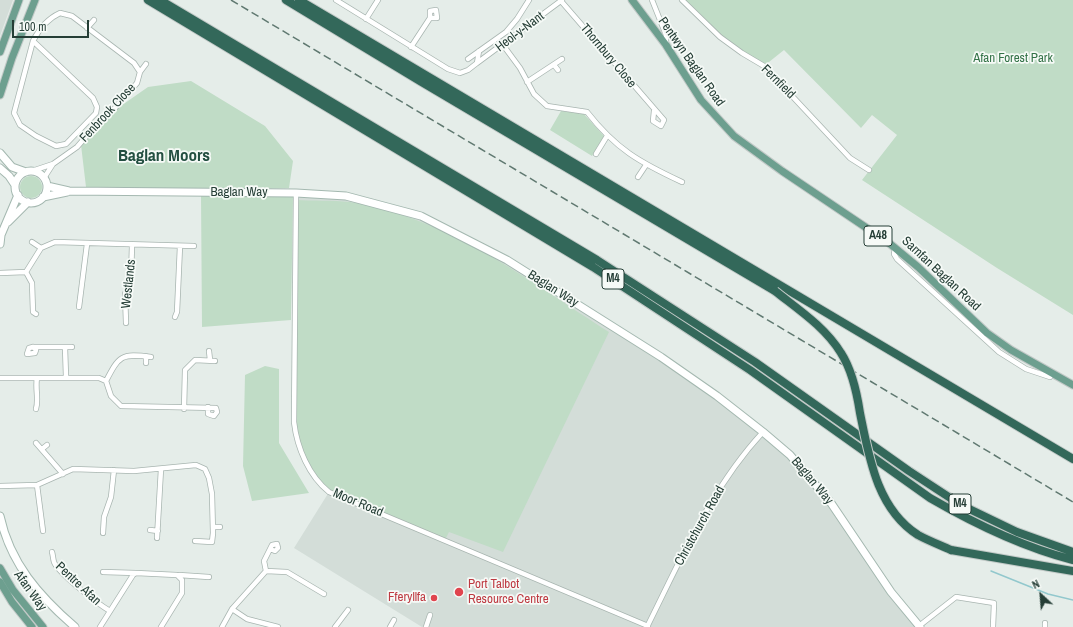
<!DOCTYPE html>
<html>
<head>
<meta charset="utf-8">
<style>
  body { margin:0 }
  #map { position:relative; width:1073px; height:627px; overflow:hidden; background:#e5ede9; font-family:"Archivo Narrow",sans-serif }
  canvas { display:block }
  .north { position:absolute; left:1021px; top:575px; width:40px; height:40px; -webkit-text-stroke:3px #f6faf7; paint-order:stroke; rotate:334deg; font-size:11px; font-weight:700; line-height:16px; text-align:center; color:#253e36 }
  .north::after { content:''; display:block; margin:auto; width:14px; height:18px; background:#253e36; clip-path:polygon(50% 0,100% 100%,50% 72%,0 100%) }
  .scale { position:absolute; left:12px; top:20px; width:77px; height:18px; box-sizing:border-box; border:2px solid #253e36; border-top:0; padding-left:5px; font-size:12px; line-height:14px; white-space:nowrap; color:#253e36; -webkit-text-stroke:3px #f6faf7; paint-order:stroke }
</style>
</head>
<body>
<div id="map">
<canvas width="1073" height="627"></canvas>
<div class="north">N</div>
<div class="scale">100 m</div>
</div>
<script>
const c = document.querySelector('canvas').getContext('2d');
c.lineJoin = 'round';
function fill(path, color) {
  c.fillStyle = color;
  c.fill(path, 'evenodd');
}
function trace(path, color, width, dash) {
  c.strokeStyle = color;
  c.lineWidth = width;
  c.lineCap = dash ? 'butt' : 'round';
  c.setLineDash(dash || []);
  c.stroke(path);
}
function label(font, color, halo, rows, align = 'center') {
  c.font = font + ' "Archivo Narrow",sans-serif';
  c.lineWidth = 3.5;
  c.setLineDash([]);
  c.textBaseline = 'middle';
  c.strokeStyle = halo;
  c.fillStyle = color;
  for (const [text, x, y, turn = 0] of rows) {
    c.save();
    c.translate(x, y);
    c.rotate((+turn || 0) * Math.PI / 180);
    c.textAlign = isNaN(turn) ? turn : align;
    if (halo) c.strokeText(text, 0, 0);
    c.fillText(text, 0, 0);
    c.restore();
  }
}
const built = new Path2D(`
  M0 0H13L0 36Z
  M296 193 346 196 421 216 507 260 661 357 763 432 831 503 920 627H422L294 548 329 492Z`);
const green = new Path2D(`
  M683 0H1073V315L997 268 862 180 897 135 872 115 861 128 784 50 764 66C733 48 708 26 683 0Z
  M191 81 265 126 293 161 289 188 201 189 86 187 81 145 97 125 115 110 148 87Z
  M561 111 583 113 604 136 592 156 550 130Z
  M20 187a11 11 0 1 1 22 0a11 11 0 1 1-22 0Z
  M201 195H293L291 320 202 327Z
  M295 200C314 201 332 200 350 202 447 217 529 281 609 332L503 552 449 532 445 540 329 492 309 467 295 431Z
  M265 366 279 369V443L309 493 252 501 243 466 245 375Z`);
const stream = new Path2D(`
  M991 571 1048 594 1073 600`);
const street = new Path2D(`
  M336 0 448 69 460 73 468 70 477 63 479 51
  M652 0 666 35V43
  M682 0 720 37 742 53 764 66 850 158 869 170
  M561 1 664 120 661 126 653 121 654 111
  M366 19 378 0
  M87 28 94 20
  M503 45 520 68 534 94 547 106 587 112C616 149 639 162 682 182
  M411 47 430 18H437L436 10 430 11V18
  M468 59 506 32 517 19 529 0
  M477 63 562 0
  M554 65 558 70
  M140 72 146 64
  M527 82 562 59
  M596 154 607 136
  M32 171 53 164 77 147 97 124 115 108 137 83 140 72 134 63 72 16 60 13C47 19 39 29 33 41L14 113 20 125 36 136 56 146 66 144 96 113 97 107 93 98 33 41
  M638 177 646 165
  M44 178 53 164
  M296 193 294 422C297 448 309 476 329 492L648 626
  M32 242 41 248
  M895 248 894 254 897 259 999 352 1026 369 1050 377
  M26 272 32 283 33 312 36 314
  M0 273 26 272 41 248 55 242 194 246
  M79 307 87 244
  M175 317 177 312 180 246
  M126 323 125 294 131 277 132 245
  M33 347 36 350 35 353 27 354 29 348 33 347H72
  M65 347 66 377
  M209 351 210 360
  M146 363V356
  M0 378H99L106 381 111 396 121 406 216 408 217 412 214 416 208 414V407
  M106 381C119 356 121 353 151 357
  M36 409C39 399 35 389 37 378
  M184 409 185 370 195 360 215 361
  M36 443 63 474
  M42 449 47 445
  M37 485 43 531
  M0 486 37 485 73 469 134 471 196 465 205 469 209 478 212 494 213 533 212 542 195 541
  M213 527H220
  M150 530 158 531
  M103 533 104 517 111 497 114 470
  M157 538 161 469
  M52 552C53 555 53 559 54 562 58 573 98 604 110 611
  M266 571 264 561 272 545 277 544 278 548 275 551 270 549
  M103 572 136 573
  M179 575 209 577
  M232 609 247 619 278 627
  M919 626 956 597 994 603 993 627
  M100 627 133 575 136 573 177 575 182 580V593L161 627
  M222 627 232 609 266 571 287 572 324 594
  M335 627 348 610
  M390 627 394 620
  M426 627 430 615
  M647 627C681 559 711 488 763 432
  M1045 627V623`);
const secondary = new Path2D(`
  M0 153 12 167 26 172
  M0 168 9 176 15 185
  M15 187a16 16 0 1 1 32 0a16 16 0 1 1-32 0Z
  M47 186 69 191 296 193 346 196 421 216 507 260 661 357 717 396 763 432 790 455 831 503 891 592 920 627
  M43 197 67 192
  M8 222 28 202
  M0 244 1 235 18 195
  M0 516C10 563 39 596 75 627`);
const primary = new Path2D(`
  M632 0 666 45 701 100 734 136 782 171 889 243 918 267 987 333 1011 350 1073 385
  M0 52 19 0
  M0 95 12 58 35 0
  M0 568 13 590 43 627
  M0 582 12 602 32 627`);
const highway = new Path2D(`
  M148 0 593 267 750 370 930 498C975 524 1022 547 1073 560
  M160 0 597 260 755 362 909 471 961 505 1017 532 1073 552
  M286 0 420 81 775 291
  M299 0 1073 459
  M951 550 1073 571`);
const rail = new Path2D(`
  M231 0 1073 502`);
const highwayBridge = new Path2D(`
  M775 291C799 310 825 327 841 353 852 370 857 393 860 413 869 457 877 509 918 535 929 541 940 545 951 550`);
const markers = [
  [459,592,5,"#e0444e"],
  [434,598,4,"#e0444e"]
];
const shields = [
  [878,236,28],
  [613,279,22],
  [960,504,22]
];
const shieldNames = [
  ["A48",878,236],
  ["M4",613,279],
  ["M4",960,504]
];
const streetNames = [
  ["Heol-y-Nant",520,32,-37],
  ["Thornbury Close",608,56,50],
  ["Pentwyn Baglan Road",691,62,55],
  ["Fernfield",778,82,45],
  ["Fenbrook Close",108,113,-47],
  ["Baglan Way",239,193],
  ["Sarnfan Baglan Road",941,274,43],
  ["Westlands",129,284,-84],
  ["Baglan Way",553,289,32],
  ["Baglan Way",812,481,50],
  ["Moor Road",358,503,23],
  ["Christchurch Road",700,526,-61],
  ["Pentre Afan",78,584,43],
  ["Afan Way",30,591,54]
];
const parkNames = [
  ["Afan Forest Park",1013,59]
];
const healthNames = [
  ["Port Talbot",468,585],
  ["Resource Centre",468,600],
  ["Fferyllfa",426,598,"right"]
];
const districtNames = [
  ["Baglan Moors",164,156]
];
fill(built, '#d3ddd8');
fill(green, '#c0dcc6');
trace(stream, '#92c8cd', 1.5);
trace(street, '#a8b5b0', 6);
trace(secondary, '#a4b8b0', 9);
trace(primary, '#c2c9c7', 9);
trace(highway, '#c2c9c7', 10);
trace(street, '#fff', 4.5);
trace(secondary, '#fff', 7);
trace(primary, '#6d9f8f', 7);
trace(highway, '#33685a', 8);
trace(rail, '#607971', 1.5, [8, 4]);
trace(highwayBridge, '#c2c9c7', 10, []);
trace(highwayBridge, '#33685a', 8);
for (const [x, y, r, color] of markers) {
  const dot = new Path2D();
  dot.arc(x, y, r, 0, 2 * Math.PI);
  c.fillStyle = color;
  c.fill(dot);
  trace(dot, '#f6faf7', 1.5);
}
for (const [x, y, w] of shields) {
  const box = new Path2D();
  box.roundRect(x - w / 2, y - 10, w, 20, 3);
  c.fillStyle = '#f6faf7';
  c.fill(box);
  trace(box, '#253e36', 1);
}
label('bold 12px', '#253e36', null, shieldNames);
label('13px', '#253e36', '#f6faf7', streetNames);
label('13px', '#337247', '#f6faf7', parkNames);
label('13px', '#be3a42', '#f6faf7', healthNames, 'left');
label('bold 17px', '#234f41', '#f6faf7', districtNames);
</script>
</body>
</html>
